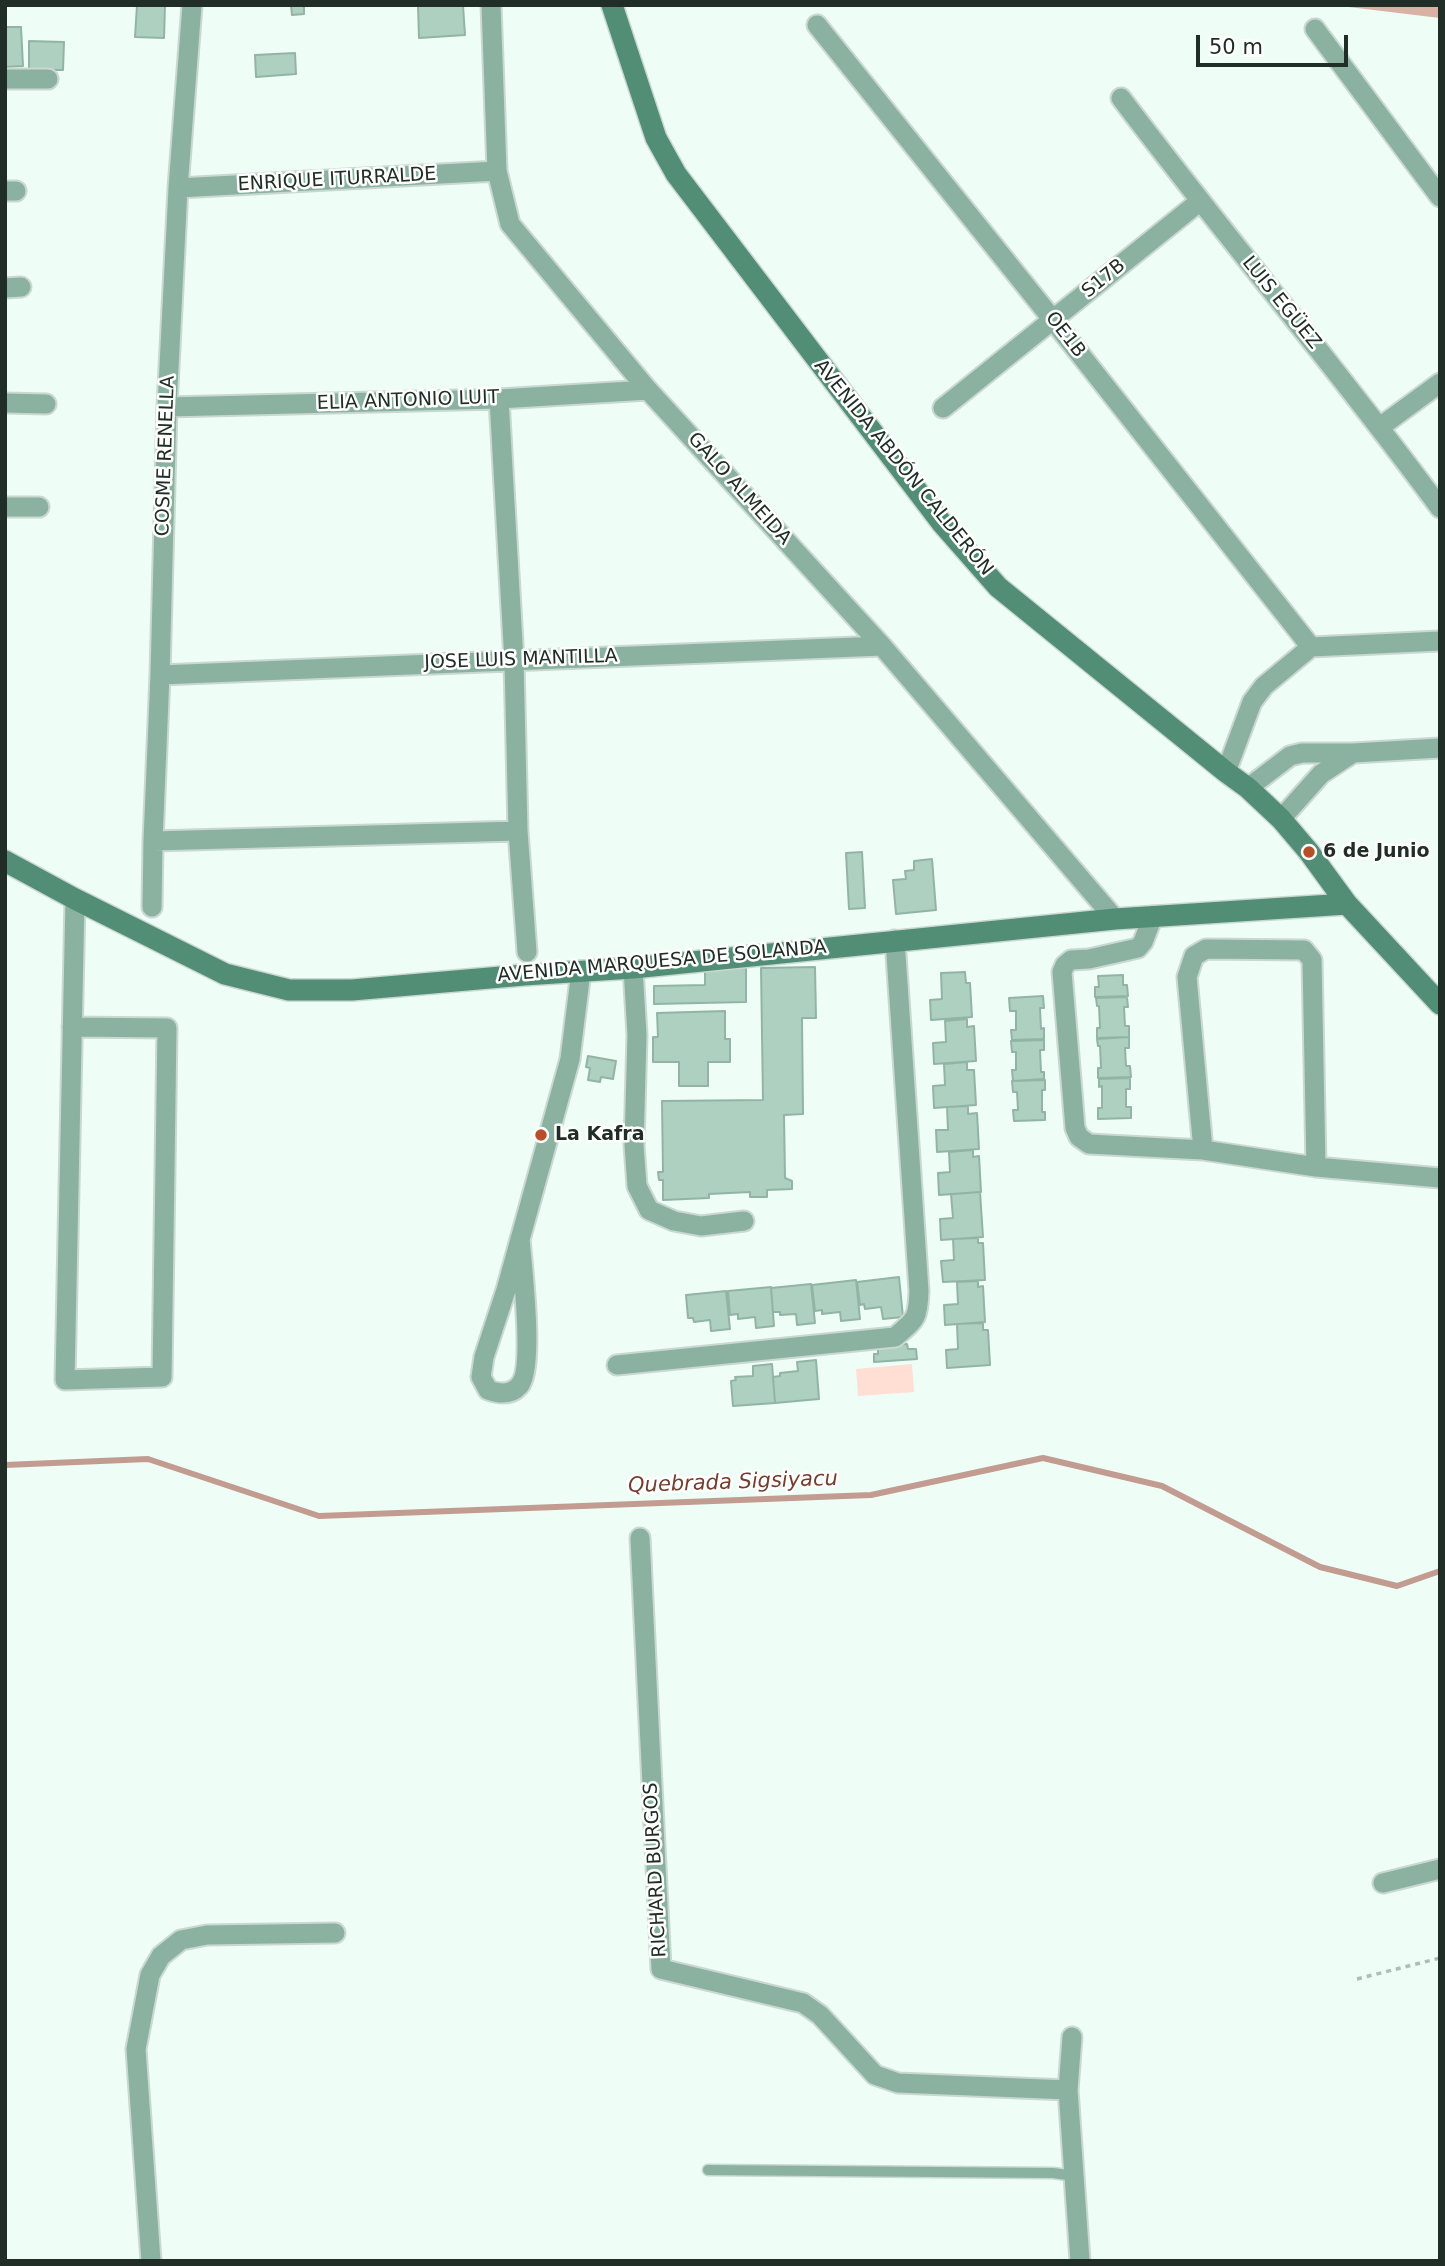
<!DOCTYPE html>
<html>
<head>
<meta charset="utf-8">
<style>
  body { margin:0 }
  #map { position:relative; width:1445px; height:2266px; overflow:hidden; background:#effdf7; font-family:"DejaVu Sans",sans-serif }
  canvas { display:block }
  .frame { position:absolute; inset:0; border:7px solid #212e28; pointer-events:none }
  .scale { position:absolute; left:1196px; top:35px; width:152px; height:32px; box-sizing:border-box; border:4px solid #212e28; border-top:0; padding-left:9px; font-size:21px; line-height:24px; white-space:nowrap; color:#212e28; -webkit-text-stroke:5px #fff; paint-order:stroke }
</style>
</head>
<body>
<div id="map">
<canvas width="1445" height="2266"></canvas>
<div class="frame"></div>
<div class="scale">50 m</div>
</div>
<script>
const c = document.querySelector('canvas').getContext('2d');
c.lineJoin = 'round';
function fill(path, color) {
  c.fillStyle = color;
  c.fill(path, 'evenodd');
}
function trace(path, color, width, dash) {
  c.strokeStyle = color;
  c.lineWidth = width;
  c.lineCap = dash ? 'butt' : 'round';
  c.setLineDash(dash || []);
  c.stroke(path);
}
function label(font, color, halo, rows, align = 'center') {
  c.font = font + ' "DejaVu Sans",sans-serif';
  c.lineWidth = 5;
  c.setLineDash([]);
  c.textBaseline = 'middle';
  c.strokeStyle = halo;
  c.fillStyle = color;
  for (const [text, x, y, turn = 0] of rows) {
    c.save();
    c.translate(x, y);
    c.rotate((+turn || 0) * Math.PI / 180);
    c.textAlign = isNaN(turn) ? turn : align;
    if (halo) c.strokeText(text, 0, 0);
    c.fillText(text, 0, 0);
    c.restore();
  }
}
const green = new Path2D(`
  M912 1364 914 1392 858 1396 856 1369Z`);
const forest = new Path2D(`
  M1332 5H1440V18Z`);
const stream = new Path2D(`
  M5 1465 148 1459 319 1516 871 1495 1043 1458 1162 1486 1320 1567 1397 1586 1440 1571`);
const building = new Path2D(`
  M137 5H165L164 38 135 37Z
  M291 5H304V14L292 15Z
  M418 5H463L465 35 419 38Z
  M5 27H21L23 66 5 67Z
  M29 41 64 42 63 70H29Z
  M295 53 296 74 256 77 255 55Z
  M862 852 865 908 849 909 846 853Z
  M932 859 936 910 896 914 893 880 906 879 905 871 914 870V861Z
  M746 967V1002L654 1004V986L705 985V968Z
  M815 967 816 1018H802L803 1114 784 1115 785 1178 792 1181V1189L767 1190V1197H750V1192L709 1194V1198L663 1200V1180H659L658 1172H663L662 1101 763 1100 761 968Z
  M965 972 966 983H970L972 1017 931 1020 930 1000 942 999 941 973Z
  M1123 975V985H1127L1128 996 1095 997V987H1099L1098 976Z
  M1043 996 1044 1008H1040L1041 1029 1044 1028V1039L1012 1040 1011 1030H1016V1011H1010L1009 998Z
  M1127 997 1128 1007H1124L1125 1026H1129V1037L1097 1038V1028H1100L1099 1006H1097L1096 998Z
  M725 1011V1039H730V1062H708V1086H679V1062H653V1037H658L657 1013Z
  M967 1019V1027L974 1026 976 1061 934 1064 933 1043 946 1042 945 1021Z
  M1129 1037V1048H1125L1126 1066H1130L1131 1077 1098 1078V1068H1101L1100 1046H1098L1097 1039Z
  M1044 1040V1050H1040L1041 1072H1044V1079L1013 1081 1012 1070H1016V1052H1012L1011 1041Z
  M588 1056 616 1061 613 1079 601 1077 600 1082 588 1080 590 1068 586 1067Z
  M967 1062V1070H974L976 1105 934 1108 933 1086 945 1085 944 1064Z
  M1130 1078V1089H1126V1107H1131V1118L1098 1119V1108H1102V1086L1099 1087V1079Z
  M1045 1080V1090H1042V1112H1045V1120L1014 1121 1013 1110H1018L1017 1092H1013L1012 1081Z
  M968 1106V1114L977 1113 979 1149 937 1152 936 1130H948L947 1107Z
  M973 1150V1157L979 1156 981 1192 939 1195 938 1173 950 1172 949 1152Z
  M980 1192 983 1237 941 1240 940 1219 953 1218 951 1194Z
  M978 1238V1243H983L985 1280 943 1282 941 1261 954 1260 953 1239Z
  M899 1277 903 1317 883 1319 881 1307 865 1309 864 1304 860 1305 857 1282Z
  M856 1280 860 1319 841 1321 840 1312 822 1314V1310L815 1311 812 1285Z
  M978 1281V1287L983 1286 985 1322 945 1325 944 1305 958 1304 957 1282Z
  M811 1284 815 1323 797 1325 796 1314 780 1315V1312H773L771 1288Z
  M771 1287 774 1326 756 1328 755 1317 738 1319V1314L730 1315 728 1291Z
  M726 1291 730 1329 711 1331 710 1320 694 1322 693 1318H688L686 1295Z
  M983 1323V1330H988L990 1365 947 1368 946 1350 958 1349 957 1324Z
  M907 1344 908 1349H916L917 1359 874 1362V1354H878V1346Z
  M816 1360 819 1399 775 1403 773 1377 780 1376V1373L798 1371 797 1362Z
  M772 1364 775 1403 733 1406 731 1381 736 1380 735 1377 753 1376V1366Z`);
const path = new Path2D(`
  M1357 1979 1440 1958`);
const lane = new Path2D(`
  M708 2170 1053 2173 1074 2176`);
const street = new Path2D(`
  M491 5 497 171 510 224 648 390 882 646 1115 919
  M817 25 1053 320 1311 647
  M1315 29 1440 197
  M5 79H48
  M1121 98C1225 236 1337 368 1440 508
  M178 188 497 171
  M5 191H16
  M5 288 21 287
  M499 399 514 661 518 831 527 952
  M5 403 46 404
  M167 407 499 399 648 390
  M943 408 1199 202
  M1380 427 1440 383
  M5 507H39
  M160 675 882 646
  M1226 772 1252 702 1264 686 1311 647 1440 641
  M1248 788 1290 756 1302 753H1353L1440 748
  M1281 819 1321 774 1353 753
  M153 841 518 831
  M152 907 153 841 160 675 167 407 178 188 192 5
  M1153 916 1143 942 1138 948 1089 959 1071 960 1065 965 1062 972 1075 1128 1079 1137 1089 1144 1203 1150 1316 1167 1440 1178
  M633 968 637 1035 634 1145 637 1186 649 1210 674 1221 701 1226 744 1221
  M72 1027 167 1028 162 1377 65 1380 75 899
  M1203 1150 1187 977 1194 956 1206 949 1304 950 1312 960 1316 1167
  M520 1239C522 1264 535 1370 519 1386 511 1395 499 1394 488 1390L481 1377 484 1357 506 1290 570 1059 581 971
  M617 1365 895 1337C916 1319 918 1319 919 1291L895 940
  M640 1538 661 1969 803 2003 820 2015 875 2075 898 2083 1068 2090
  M1383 1883 1440 1869
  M1072 2037 1068 2090 1080 2261
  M151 2261 136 2049 150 1975 161 1956 181 1940 207 1935 335 1933`);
const secondary = new Path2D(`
  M612 5 656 138 676 174 941 522 998 587 1226 772 1248 788 1281 819 1309 852 1347 904 1440 1004
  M5 861 75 899 225 974 289 990H352L524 975 633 968 1115 919 1347 904`);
const markers = [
  [1309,852,7,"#b74f2b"],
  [541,1135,7,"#b74f2b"]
];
const streetNames = [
  ["ENRIQUE ITURRALDE",337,180,-3],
  ["S17B",1104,279,-39],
  ["LUIS EGÜEZ",1281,303,51],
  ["OE1B",1065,335,52],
  ["ELIA ANTONIO LUIT",408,401,-2],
  ["COSME RENELLA",166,456,-88],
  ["AVENIDA ABDÓN CALDERÓN",903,468,51],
  ["GALO ALMEIDA",739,489,48],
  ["JOSE LUIS MANTILLA",521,660,-2],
  ["AVENIDA MARQUESA DE SOLANDA",662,962,-5],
  ["RICHARD BURGOS",656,1870,-93]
];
const poiNames = [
  ["6 de Junio",1323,852],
  ["La Kafra",555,1135]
];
const waterNames = [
  ["Quebrada Sigsiyacu",733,1483,-2]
];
fill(green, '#ffded3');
fill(forest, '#d9b2a6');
trace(stream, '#c29c90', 6);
fill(building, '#add0c0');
trace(building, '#92b4a5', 2);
trace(lane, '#cad8d2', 13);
trace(street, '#cad8d2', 23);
trace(secondary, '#cad8d2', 24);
trace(path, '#afbdb7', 3.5, [5, 5]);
trace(lane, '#8bb2a0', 10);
trace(street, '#8bb2a0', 19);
trace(secondary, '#528e76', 21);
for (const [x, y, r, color] of markers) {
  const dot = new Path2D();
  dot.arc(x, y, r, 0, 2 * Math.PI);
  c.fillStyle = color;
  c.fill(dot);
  trace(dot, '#fff', 2.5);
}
label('19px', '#212e28', '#fff', streetNames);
label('bold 19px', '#212e28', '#fff', poiNames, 'left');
label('italic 21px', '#733e2d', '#fff', waterNames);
</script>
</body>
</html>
